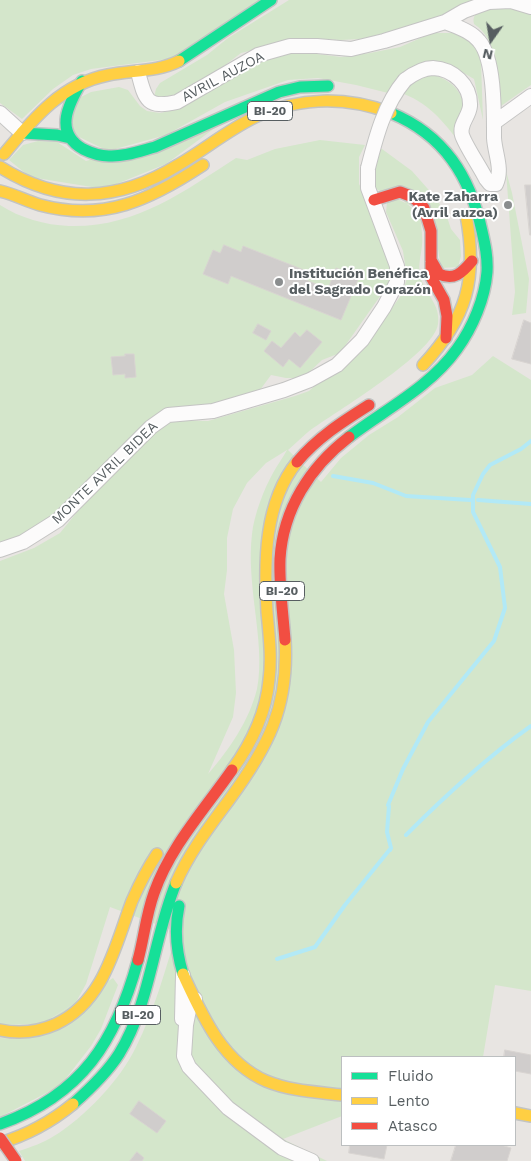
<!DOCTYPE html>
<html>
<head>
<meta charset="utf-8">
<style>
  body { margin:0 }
  #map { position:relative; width:531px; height:1161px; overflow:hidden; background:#e8e5e2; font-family:"Work Sans",sans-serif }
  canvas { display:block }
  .legend { position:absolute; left:341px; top:1056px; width:175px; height:90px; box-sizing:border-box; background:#fff; border:1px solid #bcbfc0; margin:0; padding:6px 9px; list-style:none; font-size:15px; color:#575e61 }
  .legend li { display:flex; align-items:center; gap:10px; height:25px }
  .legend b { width:25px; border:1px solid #bcbfc0 }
  .north { position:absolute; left:466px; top:15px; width:50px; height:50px; -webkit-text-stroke:4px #fff; paint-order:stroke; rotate:193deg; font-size:14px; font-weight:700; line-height:20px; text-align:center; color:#575e61 }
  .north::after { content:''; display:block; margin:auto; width:18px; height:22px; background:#575e61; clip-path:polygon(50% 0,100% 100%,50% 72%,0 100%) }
</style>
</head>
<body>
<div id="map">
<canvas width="531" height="1161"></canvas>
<ul class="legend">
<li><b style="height:6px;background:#16e098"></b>Fluido</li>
<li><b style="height:6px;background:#ffcf43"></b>Lento</li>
<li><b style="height:6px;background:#f24e42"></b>Atasco</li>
</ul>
<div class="north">N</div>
</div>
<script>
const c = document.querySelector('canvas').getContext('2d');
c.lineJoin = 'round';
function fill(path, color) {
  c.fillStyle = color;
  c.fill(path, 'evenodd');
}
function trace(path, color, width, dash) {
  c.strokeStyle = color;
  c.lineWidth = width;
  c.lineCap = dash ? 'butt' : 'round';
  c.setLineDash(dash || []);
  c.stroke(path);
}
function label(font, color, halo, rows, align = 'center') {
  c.font = font + ' "Work Sans",sans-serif';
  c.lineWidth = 4;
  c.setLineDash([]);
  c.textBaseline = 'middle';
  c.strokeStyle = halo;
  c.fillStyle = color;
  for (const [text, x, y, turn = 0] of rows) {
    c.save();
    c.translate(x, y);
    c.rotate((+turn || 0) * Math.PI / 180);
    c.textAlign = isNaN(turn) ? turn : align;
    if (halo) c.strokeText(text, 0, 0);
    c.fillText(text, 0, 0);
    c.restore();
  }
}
const green = new Path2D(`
  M0 0H262L176 58 91 69 73 75 53 89 22 119 0 103Z
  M289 0H475L423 25 360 39 341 40 303 38 241 53 224 66 176 95 169 98 154 97 156 89 160 83 207 55 228 38Z
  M494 7 517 9 531 14V85L501 106C498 80 499 40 474 24 471 11 484 9 494 7Z
  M432 33H453L470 41 479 50 481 62 483 120 474 79 450 65 435 62 388 93 356 85 318 78 288 80 225 102 166 135 108 151 75 135 71 114 81 97 91 92 119 87 128 90 140 106 147 111 160 113 179 109 252 64 287 54H317L341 57 370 53 400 47Z
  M431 74C472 86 465 114 464 149 447 126 432 105 404 94V86L418 76Z
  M223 122 166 164 104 189 30 177 9 160 23 145 38 141 57 142 86 161Z
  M320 140 365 145 359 157V184L366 197 391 264V273L388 285 340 353 322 360 303 378H286L271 375 260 390 208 406 169 408 159 413 106 462 51 518 31 531 0 546V205C20 218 45 225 69 226 135 228 183 192 236 158L247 160 275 149Z
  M378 148 382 149 412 171 435 197 446 214 451 229 460 240 461 256 458 267 441 268 433 216 376 189 372 178Z
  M506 171 512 193 529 279 526 313 512 315 515 292Z
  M399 197 420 215C421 225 423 236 422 245 421 257 417 267 421 279 426 295 441 305 438 324 434 354 335 412 308 432 301 438 295 444 288 450L321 482 341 458 369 435 398 417 435 388 472 375 493 356 531 380V991L495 985 483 1057H342V1116L283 1139 327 1161H25L19 1151C31 1147 43 1143 54 1136 84 1118 121 1079 136 1047 154 1011 165 971 177 932L110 907 86 984 76 1002 43 1024 0 1025V561L34 548 60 533 95 490 158 427 171 420 208 421 295 396 309 391 319 382 335 375 360 353 402 294 407 278 403 251 386 212 387 203ZM287 450C283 458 277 465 273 473 264 489 254 515 252 534 249 559 252 584 255 610 258 635 262 664 257 689 249 721 229 750 208 774L233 717 236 693 234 650 224 594 227 570V538L233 509 247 483 266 463Z
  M113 978 118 985 101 1029 91 1046 60 1086 0 1117V1038L19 1039Z`);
const stream = new Path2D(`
  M333 476 373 483 406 496 470 500
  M478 500 531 504
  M388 805 403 769 428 722 494 641 505 608 500 567 473 512V495L483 474 490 465 521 449 531 441
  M389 806 387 832 391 848 390 850
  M406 835C445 796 486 758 531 726
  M277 959 315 947 345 905 391 848`);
const building = new Path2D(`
  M525 185H531V235H530Z
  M224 245 241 252 243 246 309 272 306 280 328 289 336 268 359 277 341 320 231 276 228 284 203 274 213 250 220 253Z
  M524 320 531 323V364L512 359Z
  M258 324 271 331 266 340 253 333Z
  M307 330 322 342 300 368 289 359 283 367 264 351 272 341 281 348 295 332 300 337Z
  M125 354H134L136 377 125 378V374L113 375 111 357 125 356Z
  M505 1050 531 1055V1074L515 1071V1057H504Z
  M139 1101 166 1121 157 1133 130 1114Z
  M350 1145H387L384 1159 349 1153Z
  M456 1145H501L511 1148 507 1161H451Z
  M137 1152 144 1158 142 1161H130Z`);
const street = new Path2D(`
  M138 72C145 99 146 109 177 102L258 55 290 46H317L351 49 384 41 445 22 464 11 489 2 511 1 531 7
  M405 80C413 74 423 68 433 68 453 69 471 85 470 106 469 117 459 124 462 135 465 145 480 167 486 179L490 184H496C503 169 495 154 494 138 494 114 495 59 479 41 471 31 457 27 445 22
  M0 113 22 133
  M495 122 531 96
  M0 550 23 542 58 520 151 427 168 415 213 411 284 390 310 380 337 365 362 340 384 307 397 282V266L368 188V168
  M195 999 190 1005 186 1025 184 1056 189 1067 228 1108 282 1148 312 1161
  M182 1019 183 975`);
const fast = new Path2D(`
  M179 61 271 0
  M82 81C69 103 53 132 83 149 91 153 100 156 109 156 124 157 140 151 155 147L279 92 300 87 328 86
  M22 133 57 135 70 138
  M349 437C386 409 430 387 457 349 473 327 485 298 487 272 488 257 485 244 482 231 470 176 444 135 391 113
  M179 906C174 930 176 951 183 974
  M73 1104C90 1089 107 1073 119 1054 151 1002 153 939 176 883
  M0 1124C82 1095 116 1041 138 960`);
const slow = new Path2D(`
  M4 154C33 119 61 84 108 75 132 70 157 72 179 61
  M0 167C60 205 118 202 178 165 204 150 228 130 255 117 299 97 346 96 391 113
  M0 191C14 194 26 201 40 205 104 222 150 200 203 165
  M423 365C467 318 478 278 466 215
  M232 770C251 744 266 713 269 680 272 657 269 634 267 612 264 562 264 503 297 462
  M176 883C189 853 209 827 229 800 268 747 289 707 285 640
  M183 974C202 1015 222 1062 266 1081 290 1091 317 1092 342 1095
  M0 1030C19 1034 38 1032 56 1024 104 1002 115 946 132 901 139 885 147 869 157 854
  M515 1113 531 1116
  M0 1143C27 1135 51 1122 73 1104`);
const jam = new Path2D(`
  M374 200 400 192 413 197 424 208 431 231V277L444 300 447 316 446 338
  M431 260 439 274C454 281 462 273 472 261
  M297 462C317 438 342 422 369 405
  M285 640C283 613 279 586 280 559 283 509 310 467 349 437
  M138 960C144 938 146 915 154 893 170 847 204 810 232 770`);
const streetBridge = new Path2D(`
  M368 168C376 137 384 105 405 80`);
const jamBridge = new Path2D(`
  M0 1138 16 1161`);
const markers = [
  [508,205,5,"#8a8d8e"],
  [279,282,5,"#8a8d8e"]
];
const shields = [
  [270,111,45],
  [282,591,45],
  [138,1015,45]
];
const shieldNames = [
  ["BI-20",270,111],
  ["BI-20",282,591],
  ["BI-20",138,1015]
];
const streetNames = [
  ["AVRIL AUZOA",223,77,-28],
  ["MONTE AVRIL BIDEA",105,473,-44]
];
const poiNames = [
  ["Kate Zaharra",498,197],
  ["(Avril auzoa)",498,213],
  ["Institución Benéfica",289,274,"left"],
  ["del Sagrado Corazón",289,290,"left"]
];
fill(green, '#d4e6cb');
trace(stream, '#b2e9f6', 4);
fill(building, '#d0cdcc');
trace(building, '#d8d4d1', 1);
trace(street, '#c4c4c3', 16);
trace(fast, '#c3c4c3', 14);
trace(slow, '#c3c4c3', 14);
trace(jam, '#c3c4c3', 14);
trace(street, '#fcfbfb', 14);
trace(fast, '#16e098', 11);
trace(slow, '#ffcf43', 11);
trace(jam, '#f24e42', 11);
trace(streetBridge, '#c4c4c3', 16, []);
trace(jamBridge, '#c3c4c3', 14, []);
trace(streetBridge, '#fcfbfb', 14);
trace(jamBridge, '#f24e42', 11);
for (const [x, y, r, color] of markers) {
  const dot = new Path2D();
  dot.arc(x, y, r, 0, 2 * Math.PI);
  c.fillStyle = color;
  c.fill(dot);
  trace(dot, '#fff', 2);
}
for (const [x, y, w] of shields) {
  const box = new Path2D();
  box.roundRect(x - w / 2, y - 9.5, w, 19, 4);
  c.fillStyle = '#fff';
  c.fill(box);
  trace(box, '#575e61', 1);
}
label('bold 12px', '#575e61', null, shieldNames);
label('14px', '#575e61', '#fff', streetNames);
label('bold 14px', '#575e61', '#fff', poiNames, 'right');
</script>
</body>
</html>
